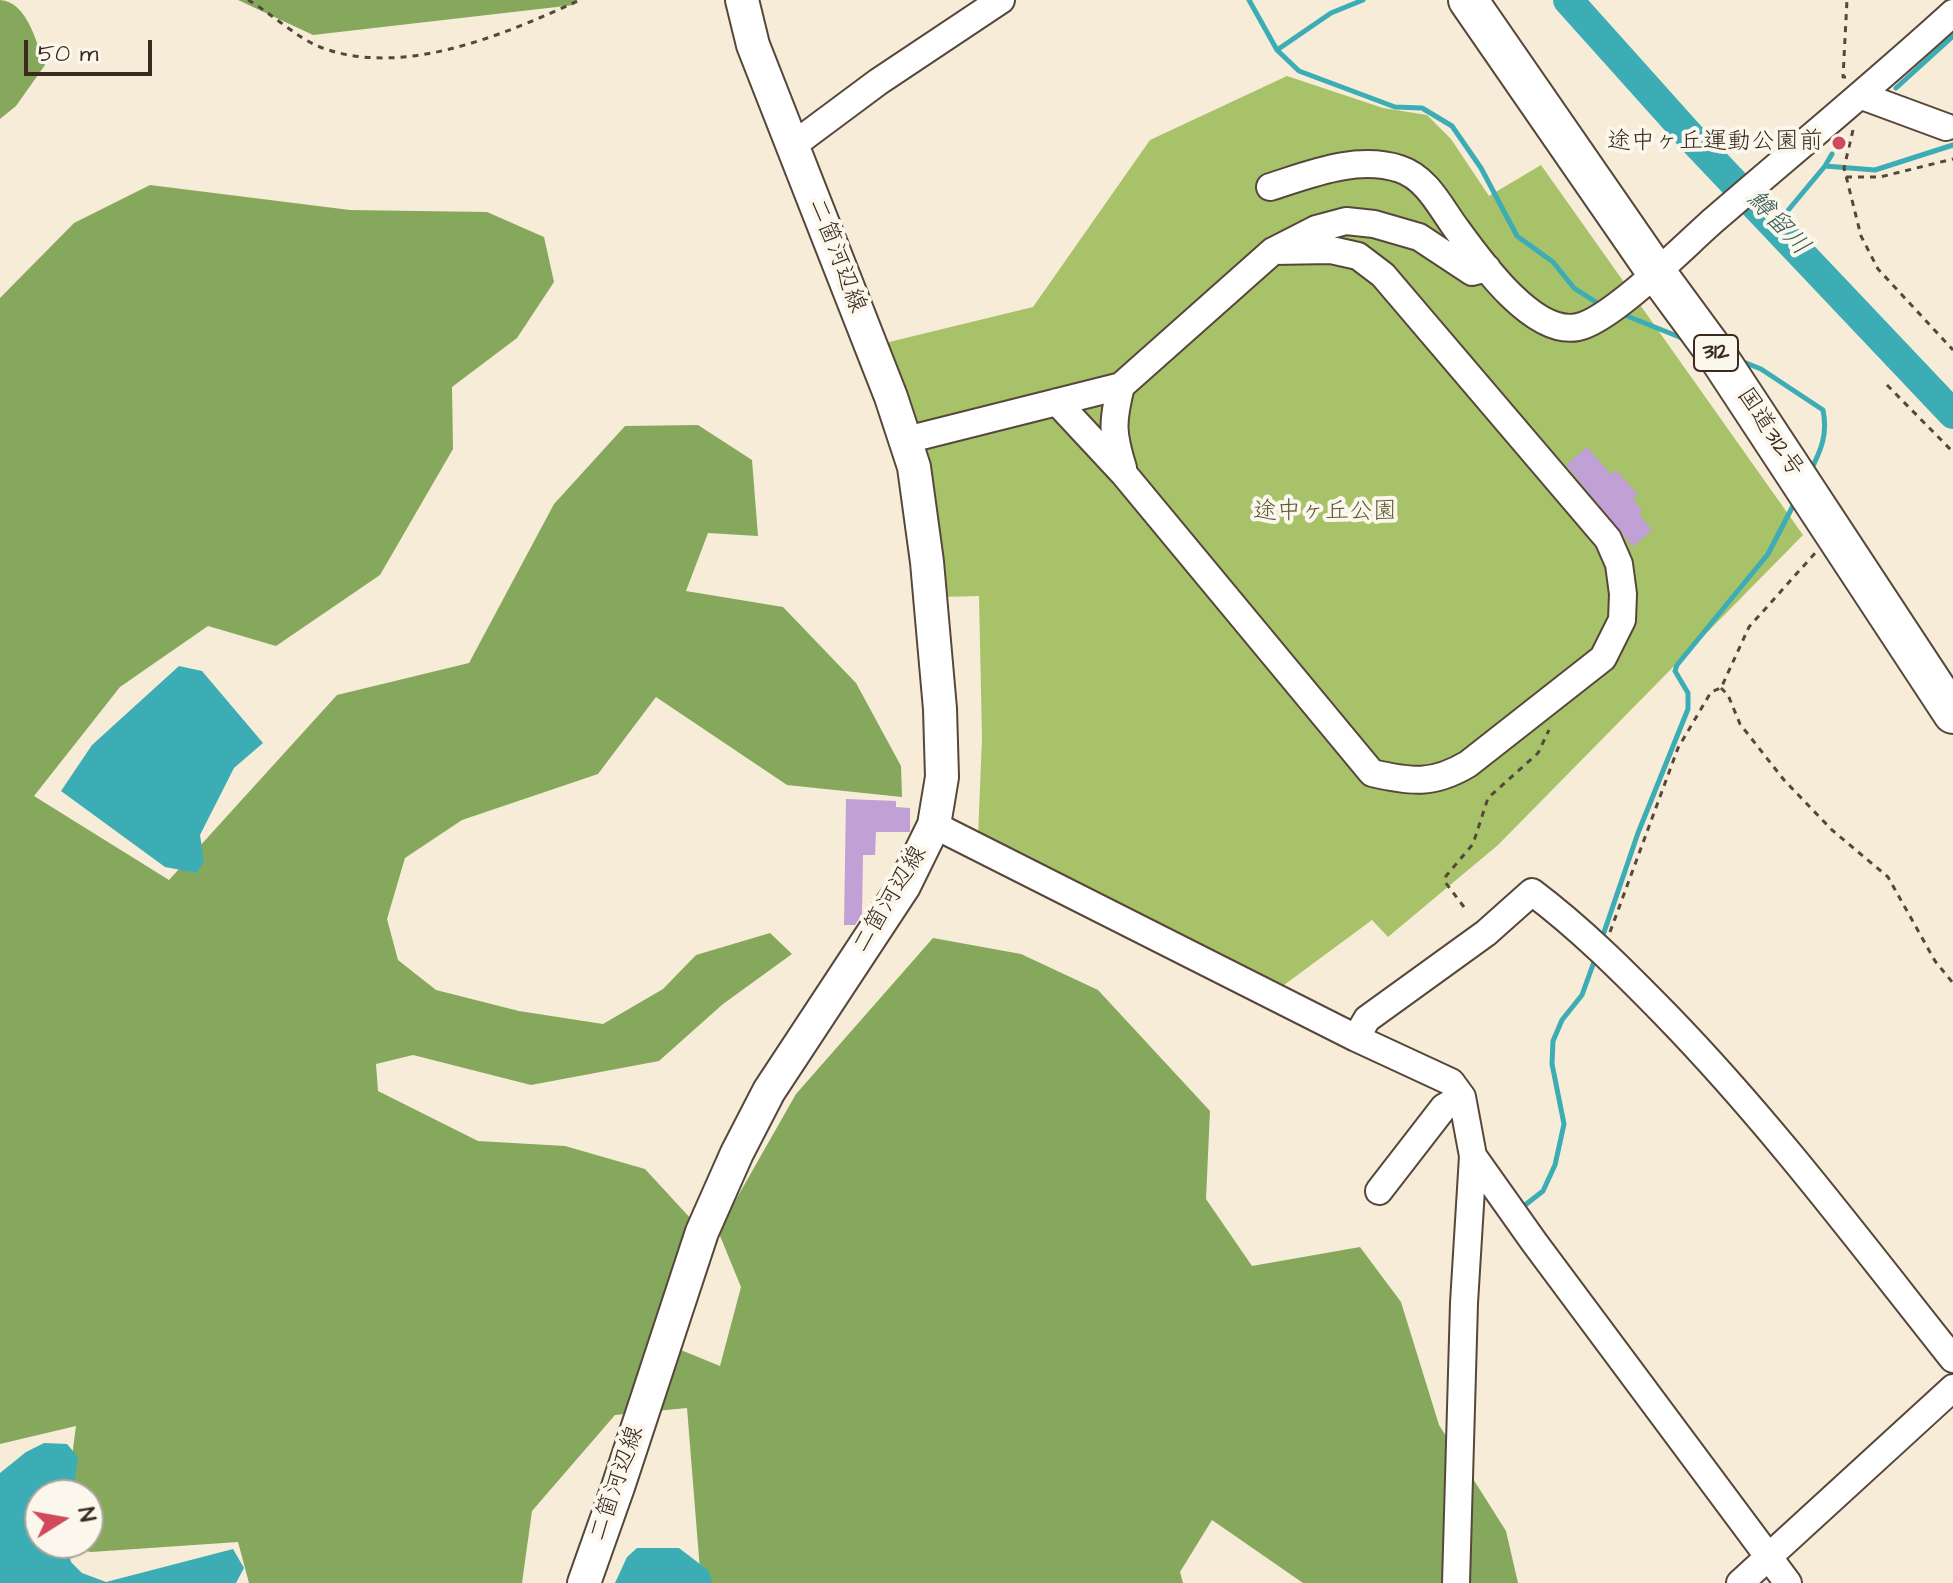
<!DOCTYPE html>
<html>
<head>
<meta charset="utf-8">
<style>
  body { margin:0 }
  #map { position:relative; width:1953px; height:1583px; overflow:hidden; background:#f7ecd7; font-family:"Architects Daughter",sans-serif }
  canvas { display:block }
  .north { position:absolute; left:24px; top:1479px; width:80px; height:80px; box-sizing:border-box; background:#fbf7ec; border:2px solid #aea59a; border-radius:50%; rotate:79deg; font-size:22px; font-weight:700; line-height:32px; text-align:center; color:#3b2a1e }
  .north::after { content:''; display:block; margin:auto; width:28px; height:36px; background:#d1495b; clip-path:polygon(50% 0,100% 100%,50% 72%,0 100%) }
  .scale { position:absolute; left:24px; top:40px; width:128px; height:36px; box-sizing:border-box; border:4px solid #3b2a1e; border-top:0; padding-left:10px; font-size:24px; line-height:28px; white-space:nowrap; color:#3b2a1e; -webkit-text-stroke:6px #fbf7ec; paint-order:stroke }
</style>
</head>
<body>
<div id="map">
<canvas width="1953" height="1583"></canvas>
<div class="north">N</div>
<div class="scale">50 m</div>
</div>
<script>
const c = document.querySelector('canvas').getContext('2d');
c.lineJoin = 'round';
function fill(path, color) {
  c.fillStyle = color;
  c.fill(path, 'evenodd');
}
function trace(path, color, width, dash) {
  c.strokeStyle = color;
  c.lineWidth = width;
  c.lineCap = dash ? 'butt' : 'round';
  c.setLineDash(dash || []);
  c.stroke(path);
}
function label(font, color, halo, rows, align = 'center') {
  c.font = font + ' "Architects Daughter","Klee One",sans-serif';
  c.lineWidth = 8;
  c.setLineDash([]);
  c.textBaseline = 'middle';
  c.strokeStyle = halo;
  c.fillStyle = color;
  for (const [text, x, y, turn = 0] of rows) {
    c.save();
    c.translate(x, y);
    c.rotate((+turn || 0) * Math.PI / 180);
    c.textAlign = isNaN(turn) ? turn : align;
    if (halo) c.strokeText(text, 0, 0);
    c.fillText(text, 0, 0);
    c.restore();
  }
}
const green = new Path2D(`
  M1287 76 1383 108 1427 115 1451 139 1489 196 1541 165 1803 535 1498 845 1388 937 1372 920 1284 985 978 837 982 738 979 596 941 597 881 344 1033 307 1150 140Z`);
const forest = new Path2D(`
  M0 0C28 2 36 43 45 65L16 106 0 119Z
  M238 0H577L574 5 313 35Z
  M150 185 350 210 487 212 544 237 554 282 517 338 452 387 453 449 380 575 276 646 208 626 120 687 34 796 169 880 337 695 469 663 554 504 625 426 698 425 752 460 758 536 708 533 686 591 783 607 856 683 901 766 902 797 787 785 656 697 598 774 462 820 405 858 387 919 398 960 436 990 519 1011 603 1024 663 989 696 955 770 933 792 954 723 1004 659 1061 531 1085 413 1055 376 1064 378 1091 478 1141 565 1146 645 1169 692 1220 654 1339 720 1366 741 1287 718 1231 796 1094 933 938 1021 954 1098 990 1210 1111 1206 1199 1252 1266 1360 1247 1401 1302 1439 1425 1506 1531 1518 1583H1303L1212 1520 1180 1572 1183 1583H701L687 1408 615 1415 532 1511 522 1583H249L238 1542 91 1552 61 1546 62 1543H88V1495H67L76 1426 0 1444V298L74 223Z`);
const water = new Path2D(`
  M179 666 202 671 263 743 234 768 200 835 204 861 197 873 165 867 61 791 92 745Z
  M44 1443 67 1444 78 1457 73 1495H40V1543H66L71 1562 82 1573 106 1582 233 1549 244 1568 236 1583H0V1473L26 1452Z
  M637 1548H679L709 1571 712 1583H615L627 1557Z`);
const stream = new Path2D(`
  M1249 0 1277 50 1299 71 1395 107 1422 108 1452 126 1481 168 1517 236 1553 262 1574 288 1602 306
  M1277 50 1331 13 1363 0
  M1896 88 1953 36
  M1825 166 1875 170 1953 145
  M1775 226 1825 166 1832 154
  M1622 314 1687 340
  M1741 361 1761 369 1823 410C1828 435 1821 450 1810 472
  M1602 938 1638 833 1688 709V693L1675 671 1677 665 1768 554 1795 502
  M1520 1209 1543 1191 1555 1165 1564 1124 1552 1064 1553 1041 1562 1020 1582 995 1595 959`);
const river = new Path2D(`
  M1568 0 1698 145 1953 414`);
const building = new Path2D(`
  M1587 447 1611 474 1616 470 1638 495 1633 499 1642 510 1639 514 1652 530 1633 547 1566 465Z
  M846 799 896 801V807L910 808V832H876L875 855H863L862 914 855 925H844Z`);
const path = new Path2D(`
  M248 0C271 13 297 38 320 47 403 79 505 34 580 0
  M1846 77H1843L1847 0
  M1853 130 1844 168 1861 236 1878 269 1953 350
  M1846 177H1880L1953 159
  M1887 385 1953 452
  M1721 688 1728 695 1740 724 1784 780 1832 830 1888 877 1935 961 1953 983
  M1464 907 1445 882 1446 876 1473 844 1488 798 1538 753 1549 730
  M1610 932 1678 748 1711 692 1721 688 1749 627 1816 552`);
const minor = new Path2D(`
  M1862 96 1946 127
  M792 146 878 82 1001 0
  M1270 187C1311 174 1357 155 1400 169 1425 177 1439 204 1453 224 1477 257 1532 337 1578 327 1612 320 1686 244 1715 219 1795 150 1875 84 1953 13
  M1121 386C1112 422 1112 433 1123 468
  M1057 402 1124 474 1372 773C1411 782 1433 785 1468 764L1603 658 1622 620 1623 594 1619 564 1608 539 1383 275 1358 256 1331 250 1273 251
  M906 440 1121 386 1273 251 1316 229 1346 221 1374 224 1419 237 1472 272 1487 268
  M934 825 1356 1038 1451 1082 1462 1097 1473 1156 1464 1303 1456 1583
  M1356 1038 1367 1019 1486 933 1532 892C1581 929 1623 971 1666 1015 1770 1122 1860 1242 1953 1359
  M1473 1156 1534 1242 1788 1583
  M1379 1191 1444 1107 1462 1097
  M1740 1583 1953 1388`);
const major = new Path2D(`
  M584 1583 618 1487 702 1232 737 1153 769 1091 904 886 934 825 942 777 940 709 927 562 914 467 891 397 753 45 742 0`);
const highway = new Path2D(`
  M1468 0 1656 272 1717 355 1953 714`);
const markers = [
  [1839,143,8,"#d1495b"]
];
const shields = [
  [1716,353,44]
];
const shieldNames = [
  ["312",1716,353]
];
const poiNames = [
  ["途中ヶ丘運動公園前",1823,143]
];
const streetNames = [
  ["二箇河辺線",836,256,69],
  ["国道312号",1769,433,57],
  ["二箇河辺線",891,900,-59],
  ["二箇河辺線",618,1484,-71]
];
const parkNames = [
  ["途中ヶ丘公園",1325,513]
];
const waterNames = [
  ["鱒留川",1777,224,47]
];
fill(green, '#a8c269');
fill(forest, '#86a85d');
fill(water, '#3cadb5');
trace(stream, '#3cadb5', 5);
trace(river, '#3cadb5', 30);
fill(building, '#c0a0d5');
trace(minor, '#57473a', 30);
trace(major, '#57473a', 36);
trace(highway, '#57473a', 42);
trace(path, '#57473a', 3, [6, 6]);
trace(minor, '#fff', 26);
trace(major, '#fff', 32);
trace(highway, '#fff', 38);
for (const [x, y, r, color] of markers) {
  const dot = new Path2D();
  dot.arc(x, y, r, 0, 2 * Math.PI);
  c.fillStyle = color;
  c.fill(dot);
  trace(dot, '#fbf7ec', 3);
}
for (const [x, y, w] of shields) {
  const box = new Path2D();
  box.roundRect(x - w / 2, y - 18, w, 36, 6);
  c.fillStyle = '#fbf7ec';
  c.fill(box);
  trace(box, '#3b2a1e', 2);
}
label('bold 22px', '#3b2a1e', null, shieldNames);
label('24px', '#3b2a1e', '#fbf7ec', poiNames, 'right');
label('24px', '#3b2a1e', '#fbf7ec', streetNames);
label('24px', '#5c5834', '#fbf7ec', parkNames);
label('italic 26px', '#3b5e5a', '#fbf7ec', waterNames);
</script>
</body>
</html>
